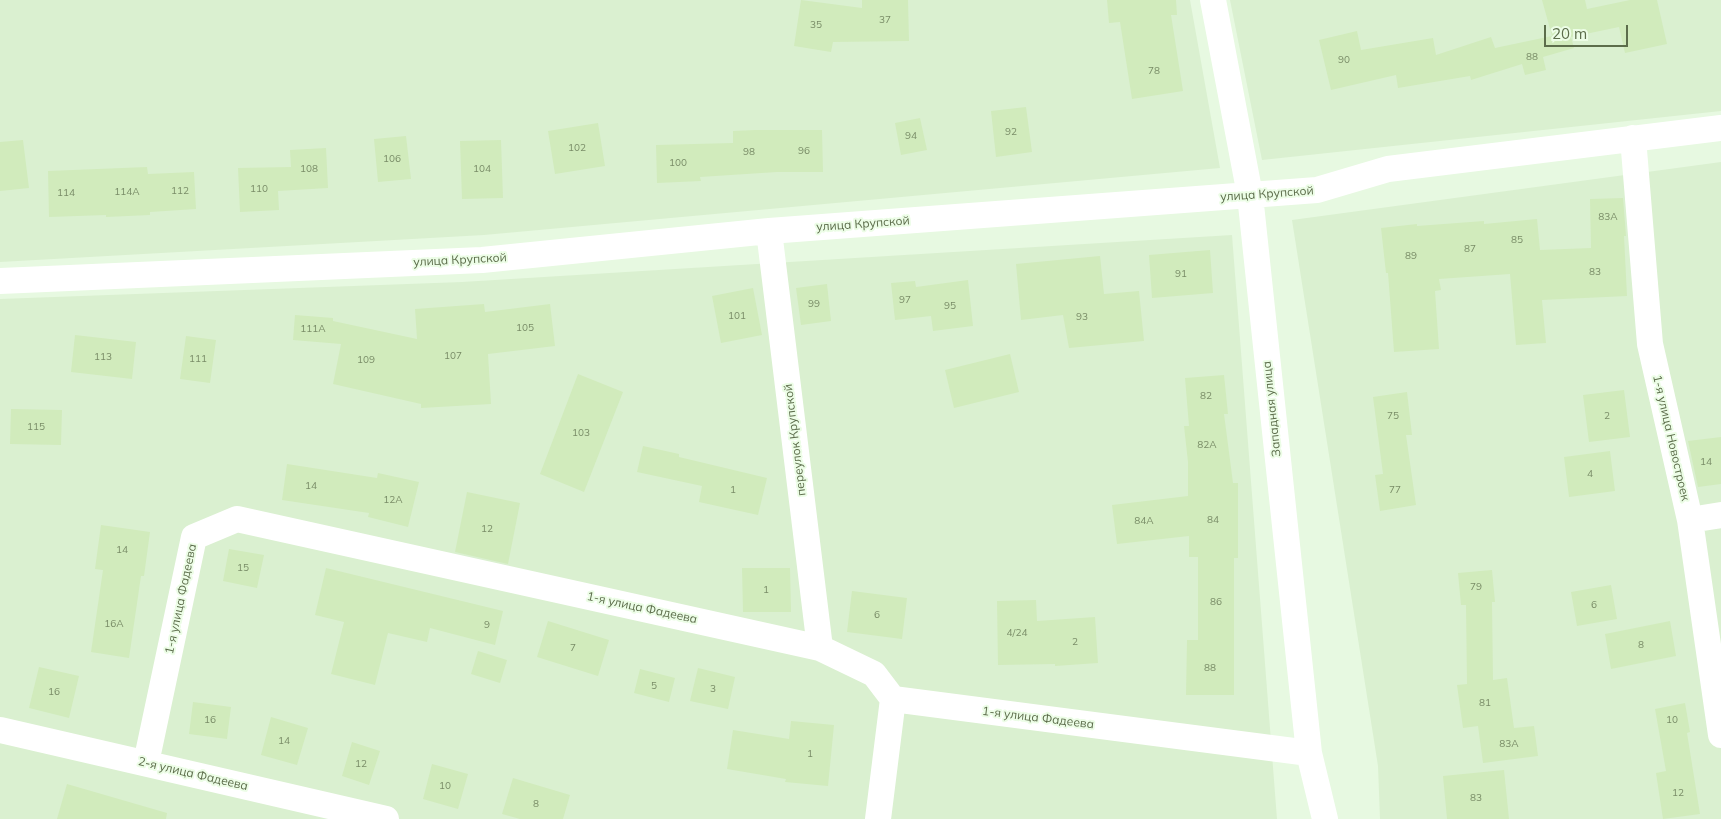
<!DOCTYPE html>
<html>
<head>
<meta charset="utf-8">
<style>
  body { margin:0 }
  #map { position:relative; width:1721px; height:819px; overflow:hidden; background:#e7f9e1; font-family:Mulish,sans-serif }
  canvas { display:block }
  .scale { position:absolute; left:1544px; top:25px; width:84px; height:22px; box-sizing:border-box; border:2px solid #5c6d4b; border-top:0; padding-left:6px; font-size:15px; line-height:18px; white-space:nowrap; color:#5c6d4b; -webkit-text-stroke:4px #ecfde6; paint-order:stroke }
</style>
</head>
<body>
<div id="map">
<canvas width="1721" height="819"></canvas>
<div class="scale">20 m</div>
</div>
<script>
const c = document.querySelector('canvas').getContext('2d');
c.lineJoin = 'round';
function fill(path, color) {
  c.fillStyle = color;
  c.fill(path, 'evenodd');
}
function trace(path, color, width, dash) {
  c.strokeStyle = color;
  c.lineWidth = width;
  c.lineCap = dash ? 'butt' : 'round';
  c.setLineDash(dash || []);
  c.stroke(path);
}
function label(font, color, halo, rows, align = 'center') {
  c.font = font + ' Mulish,sans-serif';
  c.lineWidth = 4;
  c.setLineDash([]);
  c.textBaseline = 'middle';
  c.strokeStyle = halo;
  c.fillStyle = color;
  for (const [text, x, y, turn = 0] of rows) {
    c.save();
    c.translate(x, y);
    c.rotate((+turn || 0) * Math.PI / 180);
    c.textAlign = isNaN(turn) ? turn : align;
    if (halo) c.strokeText(text, 0, 0);
    c.fillText(text, 0, 0);
    c.restore();
  }
}
const residential = new Path2D(`
  M0 0H1190L1220 168 484 235 0 262Z
  M1230 0H1721V111L1262 160Z
  M1721 162V819H1380L1378 766 1292 220Z
  M1232 235 1277 819H0V299L462 282Z`);
const building = new Path2D(`
  M801 0 862 8V0H908L909 41 833 42 831 52 794 46Z
  M1107 0H1176L1177 15H1171L1183 91 1132 99 1120 22 1109 23Z
  M1542 0H1585L1587 9 1630 0H1657L1667 44 1625 53 1619 27 1571 37 1574 48 1543 57 1546 70 1525 75 1522 64 1471 80 1470 76 1398 88 1396 75 1331 90 1319 40 1357 31 1361 50 1433 38 1436 55 1491 37 1495 48 1552 36Z
  M1026 107 1032 152 996 157 991 111Z
  M920 118 927 150 901 155 895 123Z
  M598 123 605 166 555 174 548 131Z
  M755 130H822L823 172H777L700 177 701 181 657 183 656 145 733 143V131Z
  M406 136 411 179 378 182 374 139Z
  M23 140 29 188 0 191V142Z
  M501 140 503 198 462 199 460 141Z
  M326 148 328 188 278 191 279 210 240 212 238 168 291 167 290 150Z
  M147 167 148 174 194 172 196 209 150 212V215L106 217V215L49 217 48 171Z
  M1623 198 1626 236H1624L1627 296 1542 300 1546 343 1516 345 1510 274 1439 279 1441 290 1435 291 1439 349 1394 352 1388 273H1386L1381 228 1417 224V226L1484 221V224L1537 219 1540 250 1591 248 1590 199Z
  M1210 250 1213 293 1152 298 1149 255Z
  M1100 256 1104 294 1139 291 1144 341 1069 348 1063 315 1021 320 1016 264Z
  M968 280 973 326 933 331 931 316 895 320 891 283 915 281 916 287Z
  M827 284 831 321 801 325 796 288Z
  M753 288 762 335 721 343 712 296Z
  M484 304 485 312 550 304 555 346 488 354 491 404 421 408V404L333 384 341 344 293 340 295 315 333 318V321L417 339 415 309Z
  M75 335 136 342 132 379 71 372Z
  M186 336 216 340 210 383 180 379Z
  M1010 354 1019 392 954 408 945 370Z
  M578 374 623 392 584 492 540 474Z
  M1224 375 1228 414H1224L1233 483H1238V558H1234V695H1186L1187 640H1198V557H1189V536L1117 544 1112 505 1188 496V462L1184 426H1189L1185 378Z
  M1624 390 1630 437 1589 442 1583 395Z
  M1407 392 1412 435H1406L1416 505 1380 511 1375 475 1383 474 1373 397Z
  M11 409 62 410 61 445 10 444Z
  M1721 437V484L1698 487 1688 441Z
  M643 446 679 454V457L767 478 758 515 699 502 702 486 637 472Z
  M1610 451 1615 491 1569 497 1564 457Z
  M287 464 377 478 378 473 419 482 408 527 368 517 369 513 282 500Z
  M467 492 520 503 508 564 455 552Z
  M101 525 150 532 144 576H141L129 658 91 652 103 570 95 569Z
  M229 549 264 555 257 588 223 581Z
  M326 568 503 611 495 645 430 628 427 642 388 633 375 685 331 674 344 622 315 615Z
  M742 568H790L791 612H743Z
  M1492 570 1495 602H1492L1493 680 1507 678 1514 728 1534 726 1538 756 1483 763 1478 726 1463 728 1457 685 1467 684 1466 605H1461L1458 573Z
  M1611 585 1617 619 1577 626 1571 592Z
  M852 591 907 598 902 639 847 632Z
  M1036 600 1037 621 1095 617 1098 663 1055 666V664L998 665 997 601Z
  M548 621 609 640 598 676 537 657Z
  M1670 621 1676 656 1611 669 1605 634Z
  M478 651 507 660 500 683 471 674Z
  M39 667 79 676 69 718 29 708Z
  M698 668 735 677 728 709 690 701Z
  M640 669 675 678 669 702 634 693Z
  M193 702 231 707 227 739 189 734Z
  M1685 703 1690 732 1687 733 1700 814 1663 819 1656 773 1666 771 1655 709Z
  M271 717 308 728 297 765 261 755Z
  M791 721 834 725 828 786 785 782 786 779 727 769 733 730 789 739Z
  M352 742 380 751 369 785 342 776Z
  M432 764 468 774 458 809 423 799Z
  M1504 770 1509 819H1447L1443 776Z
  M513 778 570 795 563 819H520L502 814Z
  M67 784 167 813 166 819H57Z`);
const minor = new Path2D(`
  M1213 0 1250 195 1309 753 1325 819
  M1633 138 1650 344 1690 520 1721 735
  M769 231 820 648
  M0 281 482 260 769 231 1317 190 1388 169 1721 128
  M1690 520 1721 515
  M0 730 386 819
  M146 763 194 537 237 519 820 648 874 674 893 699 1309 753
  M878 819 893 699`);
const numberNames = [
  ["37",885,20],
  ["35",816,25],
  ["88",1532,57],
  ["90",1344,60],
  ["78",1154,71],
  ["92",1011,132],
  ["94",911,136],
  ["102",577,148],
  ["96",804,151],
  ["98",749,152],
  ["106",392,159],
  ["100",678,163],
  ["108",309,169],
  ["104",482,169],
  ["110",259,189],
  ["112",180,191],
  ["114А",127,192],
  ["114",66,193],
  ["83А",1608,217],
  ["85",1517,240],
  ["87",1470,249],
  ["89",1411,256],
  ["83",1595,272],
  ["91",1181,274],
  ["97",905,300],
  ["99",814,304],
  ["95",950,306],
  ["101",737,316],
  ["93",1082,317],
  ["105",525,328],
  ["111А",313,329],
  ["107",453,356],
  ["113",103,357],
  ["111",198,359],
  ["109",366,360],
  ["82",1206,396],
  ["75",1393,416],
  ["2",1607,416],
  ["115",36,427],
  ["103",581,433],
  ["82А",1207,445],
  ["14",1706,462],
  ["4",1590,474],
  ["14",311,486],
  ["1",733,490],
  ["77",1395,490],
  ["12А",393,500],
  ["84",1213,520],
  ["84А",1144,521],
  ["12",487,529],
  ["14",122,550],
  ["15",243,568],
  ["79",1476,587],
  ["1",766,590],
  ["86",1216,602],
  ["6",1594,605],
  ["6",877,615],
  ["16А",114,624],
  ["9",487,625],
  ["4/24",1017,633],
  ["2",1075,642],
  ["8",1641,645],
  ["7",573,648],
  ["88",1210,668],
  ["5",654,686],
  ["3",713,689],
  ["16",54,692],
  ["81",1485,703],
  ["16",210,720],
  ["10",1672,720],
  ["14",284,741],
  ["83А",1509,744],
  ["1",810,754],
  ["12",361,764],
  ["10",445,786],
  ["12",1678,793],
  ["83",1476,798],
  ["8",536,804]
];
const streetNames = [
  ["улица Крупской",1267,194,-4],
  ["улица Крупской",863,224,-4],
  ["улица Крупской",460,260,-3],
  ["Западная улица",1272,409,-96],
  ["1-я улица Новостроек",1671,438,77],
  ["переулок Крупской",795,440,-97],
  ["1-я улица Фадеева",181,599,-78],
  ["1-я улица Фадеева",642,608,12],
  ["1-я улица Фадеева",1038,718,7],
  ["2-я улица Фадеева",193,774,13]
];
fill(residential, '#daf0d0');
fill(building, '#d1ebbc');
trace(minor, '#fff', 26);
label('10px', '#798c67', null, numberNames);
label('12px', '#5c6d4b', '#ecfde6', streetNames);
</script>
</body>
</html>
